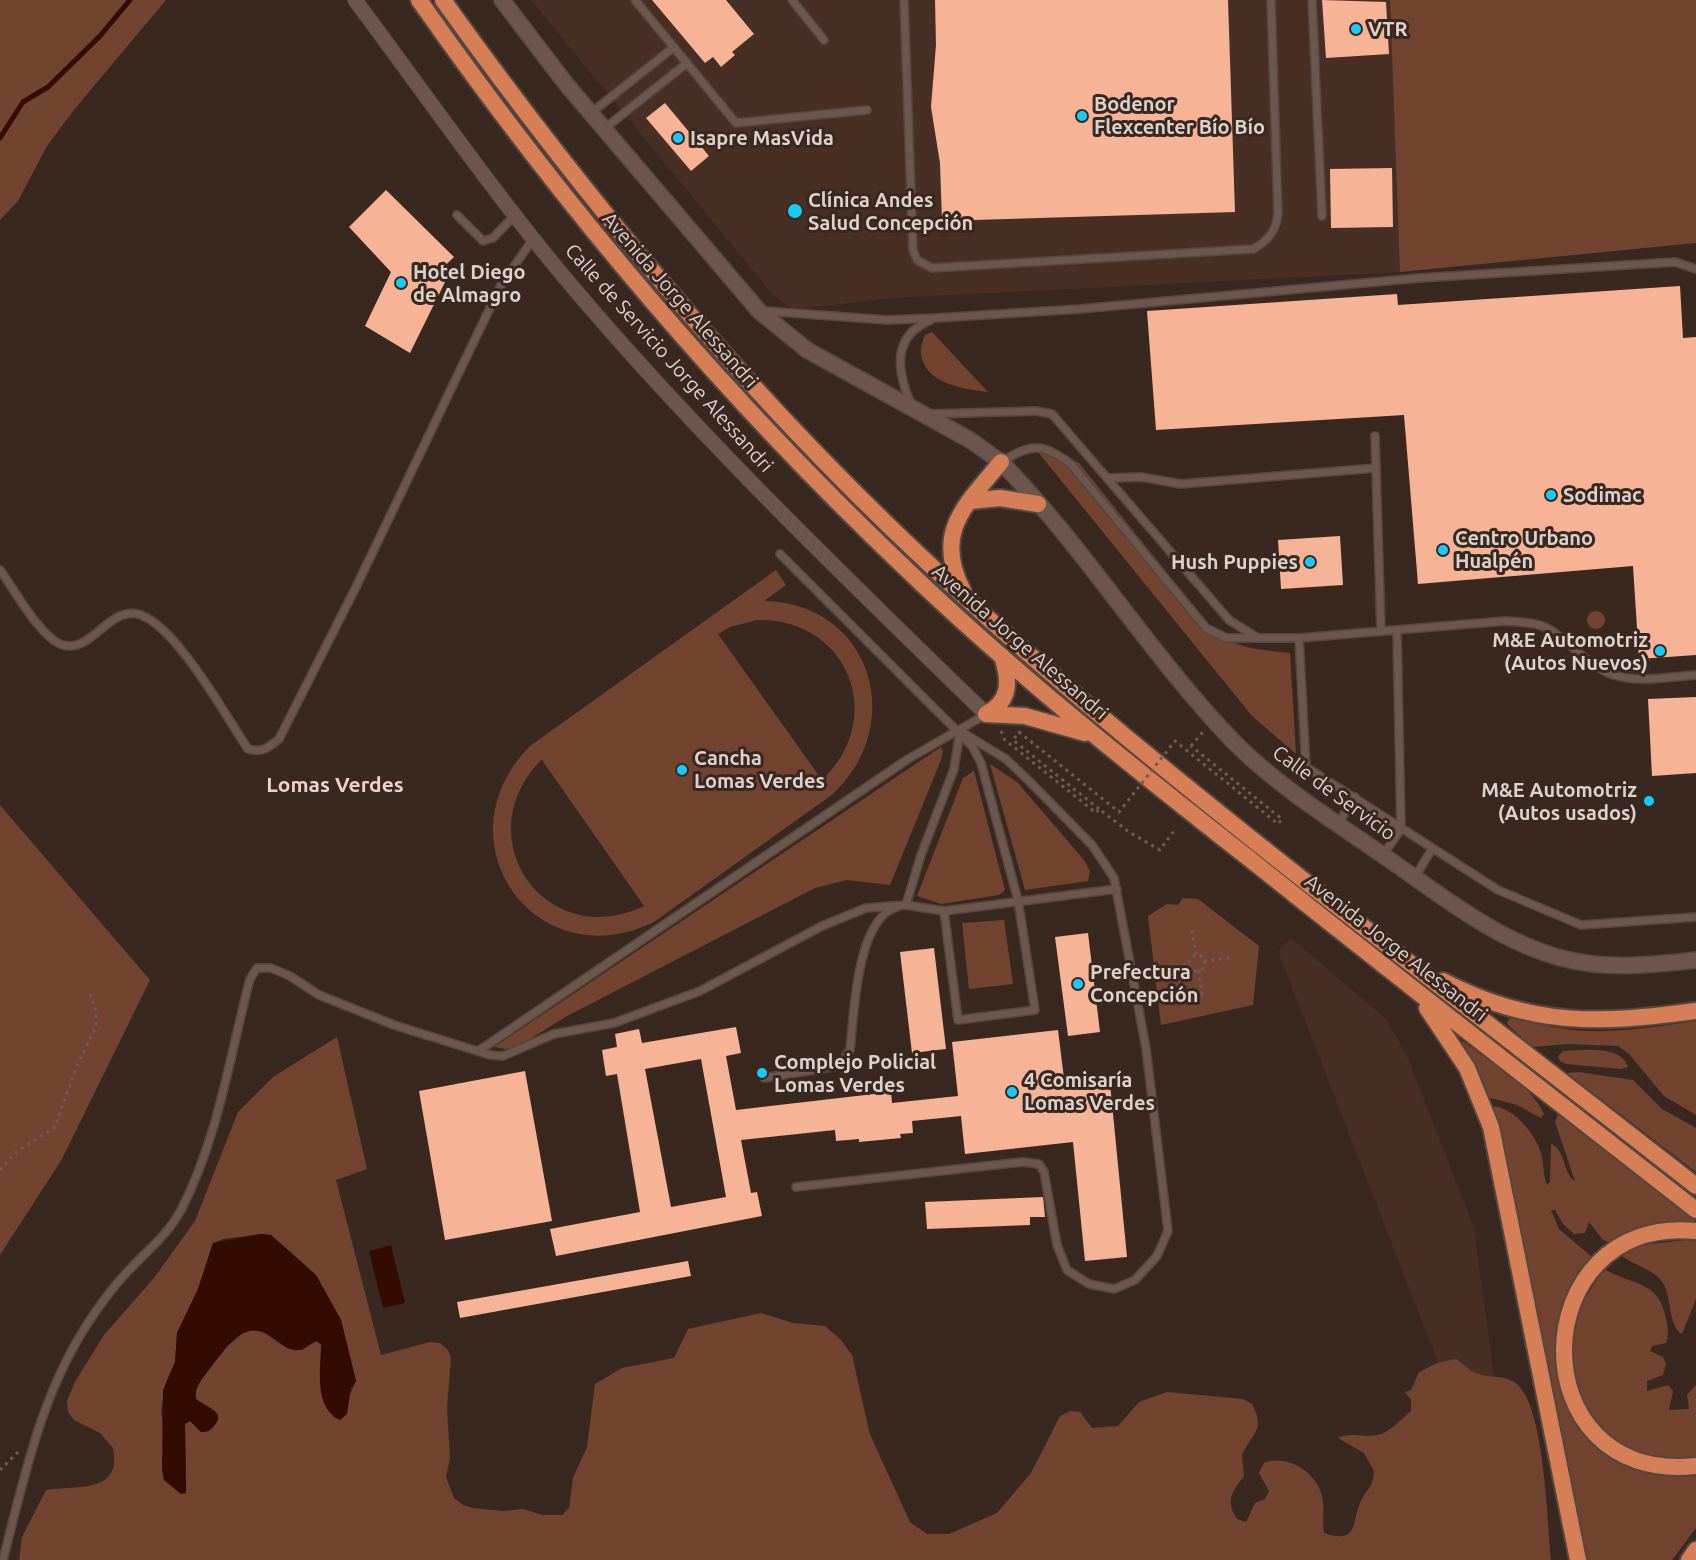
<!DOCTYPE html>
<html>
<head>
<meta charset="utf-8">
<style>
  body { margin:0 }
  canvas { display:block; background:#392820 }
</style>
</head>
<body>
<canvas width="1696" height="1560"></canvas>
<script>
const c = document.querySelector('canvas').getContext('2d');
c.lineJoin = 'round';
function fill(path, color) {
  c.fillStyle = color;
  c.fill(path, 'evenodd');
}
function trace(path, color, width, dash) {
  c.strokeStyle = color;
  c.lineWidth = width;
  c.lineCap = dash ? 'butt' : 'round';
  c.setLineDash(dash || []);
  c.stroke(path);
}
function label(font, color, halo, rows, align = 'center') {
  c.font = font + ' Ubuntu,sans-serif';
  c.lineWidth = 6;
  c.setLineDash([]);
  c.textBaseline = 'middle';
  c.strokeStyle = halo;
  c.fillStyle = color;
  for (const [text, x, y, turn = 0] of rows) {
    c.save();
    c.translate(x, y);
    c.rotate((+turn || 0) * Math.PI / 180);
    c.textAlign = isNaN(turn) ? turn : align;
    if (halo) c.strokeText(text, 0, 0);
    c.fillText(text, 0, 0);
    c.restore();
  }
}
const built = new Path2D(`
  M531 0H1390L1400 272 891 298 805 308 789 307 773 295Z
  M1291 938 1386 1019 1407 1056 1474 1228 1509 1488 1490 1496 1278 951Z`);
const green = new Path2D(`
  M0 0H166L73 111 47 146 18 201 0 220Z
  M1390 0H1696V243L1400 272Z
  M932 332 988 392C964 389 925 384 921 354 920 348 923 340 925 335Z
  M1038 452 1058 454 1079 463 1215 633C1238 649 1263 650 1290 653L1296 754 1252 716Z
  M776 570 786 585 764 601C871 603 908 724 833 794L654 922C535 980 437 840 530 746ZM757 620C848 618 888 718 822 780L718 634 730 627ZM541 760H542L644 906C546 953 465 838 541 760Z
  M1587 620a9 9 0 1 1 18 0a9 9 0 1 1-18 0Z
  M941 747 943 751 941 760 890 885 847 880 815 888 567 1016 522 1044 506 1049 494 1047Z
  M990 764 1017 782 1084 860 1090 871 1088 881 1025 890Z
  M974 771 1005 890 999 895 941 904 917 896 963 778Z
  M0 805 150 980 62 1159 0 1255Z
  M1183 898 1198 899 1259 946 1253 1005 1161 1025 1148 916 1167 904 1178 905Z
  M1004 920 1013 984 969 989 962 923Z
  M1511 1018C1529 1022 1547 1027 1566 1029 1609 1035 1653 1027 1696 1021V1115L1664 1096 1629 1054 1618 1046 1568 1044 1532 1047 1508 1025 1507 1022Z
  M337 1037 367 1169 336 1180 381 1355 430 1342 440 1343 448 1350 451 1358 447 1407 450 1458 446 1477 454 1498 463 1505 473 1508 503 1511 523 1509 542 1515H562L569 1508 573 1478 587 1447 595 1384 622 1368 674 1358 688 1329 761 1313 793 1323 825 1326 840 1339 852 1355 869 1431 876 1448 910 1522 927 1534H949L997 1513 1031 1473 1060 1416 1070 1411 1080 1412 1092 1428 1118 1426 1139 1402 1167 1392 1243 1399 1252 1404C1266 1430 1252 1433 1242 1455L1244 1476C1232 1492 1225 1500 1237 1519L1246 1522 1255 1503 1265 1499 1269 1491 1259 1473 1264 1463C1286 1454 1316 1471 1322 1496 1325 1508 1322 1521 1324 1533 1360 1545 1351 1521 1361 1501 1367 1488 1373 1488 1374 1471L1364 1453 1338 1438C1352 1431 1366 1439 1381 1434 1392 1430 1401 1419 1411 1411V1400L1405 1392 1411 1390 1419 1372 1437 1363 1456 1359C1464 1364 1470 1372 1479 1374 1492 1379 1506 1374 1518 1385 1545 1412 1547 1521 1551 1560H19L22 1537 46 1490C78 1485 122 1494 113 1448L100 1433 74 1420 68 1412 67 1401 76 1380 104 1335 154 1278 195 1221 238 1112 273 1077ZM261 1234 271 1235 316 1275 341 1320 356 1381 348 1399 335 1418 323 1401 321 1344 317 1341 300 1350 288 1349 263 1332 253 1330 243 1333 224 1349 201 1380 196 1389V1399L217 1413 201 1432 190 1421 185 1424 186 1493 162 1469 164 1439 161 1409 167 1381 175 1362 177 1333 198 1289 213 1243 223 1239Z
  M1460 1042H1464C1490 1062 1530 1083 1544 1114L1541 1118 1517 1105 1487 1097Z
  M1564 1051C1583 1050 1621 1045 1628 1067L1621 1069 1566 1064 1560 1061 1558 1056Z
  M1579 1072 1633 1080 1662 1109 1696 1128V1172L1567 1073Z
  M1492 1106C1513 1107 1535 1133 1541 1153 1544 1163 1543 1176 1547 1185L1550 1182 1551 1144C1566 1150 1563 1175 1575 1181L1555 1122 1558 1114 1696 1221 1693 1225H1654L1608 1242 1603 1240 1589 1222 1585 1233 1574 1234 1563 1224 1555 1210H1551L1559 1229 1592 1257C1514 1352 1569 1482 1696 1476V1528L1672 1560H1583Z
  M1696 1239V1299L1682 1334C1669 1327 1671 1298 1664 1285 1657 1270 1634 1266 1621 1255L1641 1245Z
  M1604 1269C1633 1286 1659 1280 1666 1319 1668 1328 1669 1335 1666 1343L1652 1346 1650 1351 1663 1357 1666 1364 1663 1375 1647 1381V1391L1668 1385 1673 1391 1669 1410 1689 1409 1687 1395 1696 1385V1460L1662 1461 1622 1447 1590 1418 1570 1373 1573 1317Z`);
const water = new Path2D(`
  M261 1234 271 1235 316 1275 341 1320 356 1381 351 1388 347 1414 340 1420C313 1408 321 1367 321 1344L316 1341C310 1343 306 1349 301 1350 290 1351 284 1346 276 1340 245 1315 229 1345 211 1367 204 1377 194 1386 196 1399 205 1407 228 1412 214 1426 210 1431 207 1432 201 1432L190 1421 185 1424 186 1493 181 1494 164 1480 162 1469 163 1390 175 1362 177 1333 198 1289 213 1243Z
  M391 1245 405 1303 383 1308 369 1251Z`);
const stream = new Path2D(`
  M0 138 23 102 48 87 100 36 130 0`);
const building = new Path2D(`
  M652 0H726L754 34 732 52 735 55 721 67 713 57 705 63Z
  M935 0H1228L1235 212 942 221 940 163 931 107 936 45Z
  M1322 0 1386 2 1389 54 1326 58Z
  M665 103 709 156 691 171 646 118Z
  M1392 168 1393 227 1331 228 1330 169Z
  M386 190 454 257 437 273 446 280 410 353 365 326 391 272 349 227Z
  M1680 286 1683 338 1696 337V655L1639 659 1633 566 1418 584 1404 415 1156 430 1147 311 1397 294 1398 305Z
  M1340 536 1343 585 1281 589 1278 540Z
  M1696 697V773L1652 776 1648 699Z
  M1088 933 1100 1032 1068 1036 1055 937Z
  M934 948 946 1049 912 1053 900 952Z
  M736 1027 741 1053 726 1056 736 1110 891 1092 892 1103 958 1096 952 1042 1058 1030 1065 1087 1110 1083 1127 1257 1085 1261 1073 1142 965 1154 961 1116 912 1121 913 1133 900 1134 901 1138 859 1142V1139L836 1141 835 1130 741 1140 751 1193 757 1192 762 1216 556 1256 550 1229 640 1212 617 1074 606 1076 602 1050 617 1047 615 1034 639 1029 642 1043ZM701 1059 726 1197 671 1207 645 1069Z
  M525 1071 552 1221 445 1240 419 1091Z
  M1043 1197 1045 1217H1030V1225L927 1229 925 1202Z
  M688 1261 691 1276 460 1318 457 1302Z`);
const path = new Path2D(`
  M1648 658V668
  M1001 731 1005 740 1096 813 1099 809 1129 832 1160 850 1176 828
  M1191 746 1203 732
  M1192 930 1196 955
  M1189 963a8 8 0 1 1 16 0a8 8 0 1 1-16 0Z
  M1204 961 1231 958
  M1161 967 1189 964
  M1199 970 1202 996
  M0 1170 15 1153 55 1127 78 1063 96 1027V1010L90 994
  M0 1470 19 1451`);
const service = new Path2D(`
  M635 0 736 123 867 110
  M792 0 824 40
  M904 0 913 250 917 260 932 268 1253 249C1268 241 1276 231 1278 214L1271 0
  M1312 0 1322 216
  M591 113 674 47
  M604 129 687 63
  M457 215 483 241 493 238 515 215
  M765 311 887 320 936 318 1079 309 1419 278 1675 262 1696 269
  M911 404C897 372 891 336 931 320
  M929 414 1036 411 1052 414 1229 620 1258 638
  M1375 436 1381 631
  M1001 462C1032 443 1042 443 1071 464L1206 628 1226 638H1299L1505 621C1517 622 1531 622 1542 626 1564 634 1586 666 1614 675 1639 683 1670 677 1696 675
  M1109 478 1141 477 1181 484 1376 468
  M780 554 972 746 981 763 1018 900 1035 1010 958 1020 944 911
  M0 570C14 589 39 635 60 644 91 657 109 603 141 615 178 629 225 715 248 749 262 753 268 748 279 739L356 587 501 285 533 239
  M1299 638 1306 767 1498 890 1581 925 1696 917
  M1338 824 1355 797
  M1383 855 1401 829 1397 631
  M1415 877 1432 849
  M906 905 921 855 954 769 960 731
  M480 1050 908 759 985 715
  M764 1078 838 1066 850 1050C854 1015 856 919 897 907
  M796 1187 1022 1162 1039 1164 1044 1172 1057 1245 1067 1270 1089 1284 1114 1289 1135 1280 1157 1256 1168 1231 1146 1048 1114 878 1092 845 1028 780 1006 759 960 731
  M3 1560C25 1474 42 1389 94 1314 105 1298 117 1282 131 1268 149 1249 169 1233 181 1210 218 1139 230 1055 250 979L257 968H271L290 976 319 995 394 1025 490 1055 503 1056 554 1034 614 1023 700 991 822 926 866 908 906 905 944 911 1117 889`);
const minor = new Path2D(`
  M355 0C423 91 488 185 560 272 691 429 840 572 986 714`);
const tertiary = new Path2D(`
  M502 0 566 84 759 311 807 350 970 440 1001 462C1086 549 1149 654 1233 741 1276 785 1331 819 1381 854 1437 892 1494 940 1561 958 1606 970 1650 965 1696 960`);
const trunk = new Path2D(`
  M419 0C562 204 722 394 903 566 1014 673 1135 769 1256 864 1402 981 1549 1095 1696 1210
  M443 0C577 187 722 364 887 524 1021 654 1165 771 1311 886 1439 987 1568 1086 1696 1186
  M970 501 1000 498 1038 504
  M963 591C933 532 965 506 1001 462
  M986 714 1025 716 1085 733
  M986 714C1011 701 1010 681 1002 656
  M1443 981C1532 1027 1600 1024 1696 1011
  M1427 1008 1467 1068 1491 1127 1578 1560
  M1696 1231C1523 1214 1517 1485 1696 1466
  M1689 1560 1696 1550`);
const pathBridge = new Path2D(`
  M1099 809 1013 740 1019 732 1119 812 1175 741 1278 824 1282 819 1191 746`);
const markers = [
  [1356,29,6,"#18cafc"],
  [1082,116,6,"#18cafc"],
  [678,138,6,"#18cafc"],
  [795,211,8,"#18cafc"],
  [401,283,6,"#18cafc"],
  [1551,495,6,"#18cafc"],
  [1443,550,6,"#18cafc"],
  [1310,562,6,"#18cafc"],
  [1660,651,6,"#18cafc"],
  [682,770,6,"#18cafc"],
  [1649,801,6,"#18cafc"],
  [1078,984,6,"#18cafc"],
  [762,1073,6,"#18cafc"],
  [1012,1092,6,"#18cafc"]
];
const poiNames = [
  ["VTR",1368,29],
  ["Bodenor",1094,104],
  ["Flexcenter Bío Bío",1094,127],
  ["Isapre MasVida",690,138],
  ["Clínica Andes",808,200],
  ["Salud Concepción",808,223],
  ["Hotel Diego",413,272],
  ["de Almagro",413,295],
  ["Sodimac",1563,495],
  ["Centro Urbano",1455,538],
  ["Hualpén",1455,561],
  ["Hush Puppies",1298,562,"right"],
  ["M&E Automotriz",1648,640,"right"],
  ["(Autos Nuevos)",1648,663,"right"],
  ["Cancha",694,758],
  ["Lomas Verdes",694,781],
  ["M&E Automotriz",1637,790,"right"],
  ["(Autos usados)",1637,813,"right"],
  ["Prefectura",1090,972],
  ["Concepción",1090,995],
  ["Complejo Policial",774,1062],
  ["Lomas Verdes",774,1085],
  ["4 Comisaría",1024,1080],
  ["Lomas Verdes",1024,1103]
];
const streetNames = [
  ["Avenida Jorge Alessandri",680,300,49],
  ["Calle de Servicio Jorge Alessandri",669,358,48],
  ["Avenida Jorge Alessandri",1020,642,41],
  ["Calle de Servicio",1334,793,36],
  ["Avenida Jorge Alessandri",1396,948,38]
];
const neighbourhoodNames = [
  ["Lomas Verdes",335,785]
];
fill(built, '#482f25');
fill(green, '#72432e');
fill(water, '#330b00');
trace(stream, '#330b00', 5);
fill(building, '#f7b395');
trace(service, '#554640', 10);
trace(minor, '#554640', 16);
trace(tertiary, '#554640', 18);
trace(trunk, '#554640', 20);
trace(path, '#6c5c55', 3, [3, 4.5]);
trace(service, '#6b574e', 7);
trace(minor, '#6b574e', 14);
trace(tertiary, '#6b574e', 15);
trace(trunk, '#d67e56', 16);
trace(pathBridge, '#6c5c55', 3, [3, 4.5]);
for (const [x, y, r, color] of markers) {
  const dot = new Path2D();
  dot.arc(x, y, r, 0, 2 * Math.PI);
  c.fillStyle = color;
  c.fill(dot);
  trace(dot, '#392820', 2);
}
label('bold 20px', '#ddd1cc', '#392820', poiNames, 'left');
label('20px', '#ddd1cc', '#392820', streetNames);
label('bold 21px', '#ead3c8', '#392820', neighbourhoodNames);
</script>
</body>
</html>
